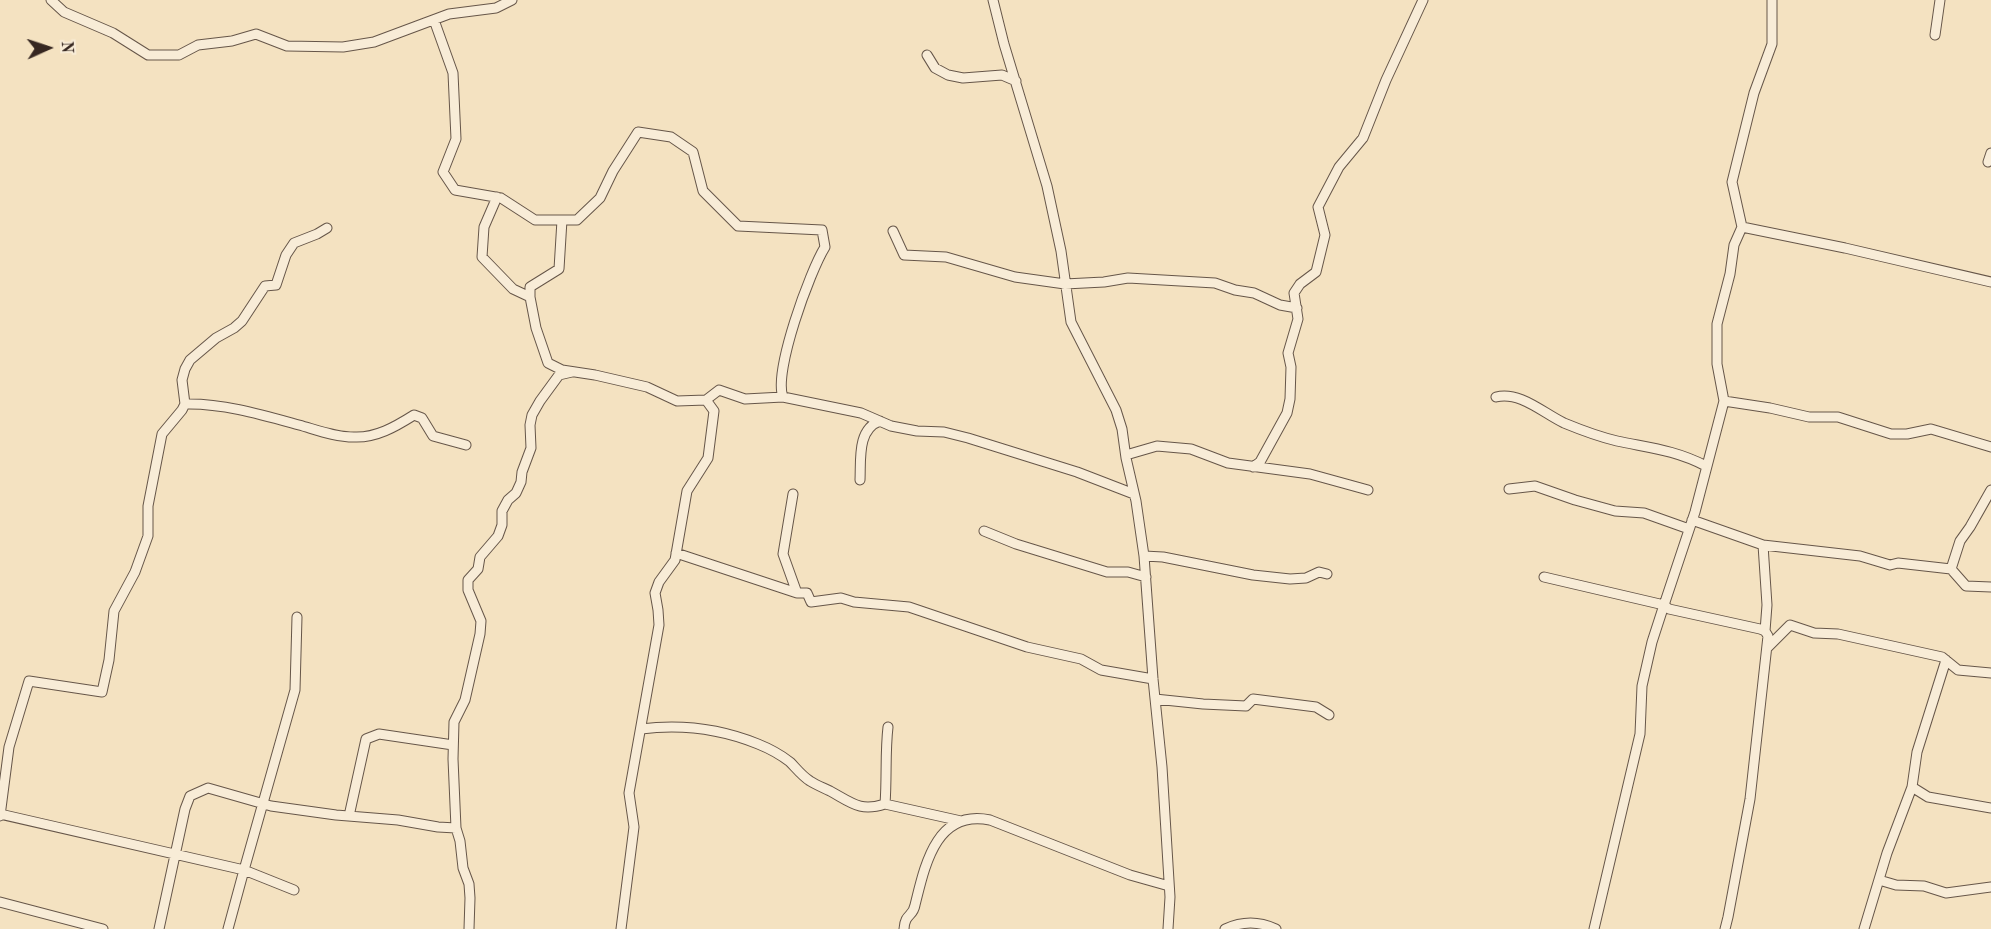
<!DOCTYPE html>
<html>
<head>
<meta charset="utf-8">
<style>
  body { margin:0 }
  #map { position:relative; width:1991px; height:929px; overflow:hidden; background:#f4e2c1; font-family:"Old Standard TT",serif }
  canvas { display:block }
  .north { position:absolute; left:18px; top:18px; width:60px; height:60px; -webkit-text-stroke:4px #f8ecd7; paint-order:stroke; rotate:87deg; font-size:16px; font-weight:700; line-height:24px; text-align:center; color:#362721 }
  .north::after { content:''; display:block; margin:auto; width:21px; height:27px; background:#362721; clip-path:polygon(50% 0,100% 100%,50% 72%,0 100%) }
</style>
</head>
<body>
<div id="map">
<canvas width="1991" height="929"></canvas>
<div class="north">N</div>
</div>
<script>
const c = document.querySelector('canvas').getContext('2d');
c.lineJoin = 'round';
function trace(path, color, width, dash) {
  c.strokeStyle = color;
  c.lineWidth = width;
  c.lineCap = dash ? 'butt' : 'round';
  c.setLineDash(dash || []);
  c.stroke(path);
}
const street = new Path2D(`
  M51 0 64 12 113 33 148 55H179L198 45 232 41 256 34 287 46 343 47 374 42 449 14 496 8 512 0
  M993 0 1004 44 1047 186 1061 251 1071 322 1116 410 1122 429 1126 458 1136 501 1144 556 1153 679 1162 767 1170 897 1168 929
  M434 20 453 73 456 139 443 172 455 190 501 198 535 220H577L600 198 613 171 638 132 671 137 693 152 703 191 738 226 822 230 825 247C810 271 773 372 783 397L861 413 891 426 917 431 944 432 968 438 1077 472 1134 494
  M1935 35 1940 0
  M927 55 935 68 948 75 963 78 1002 75 1016 81
  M1988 162 1991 153
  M497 197 484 227 482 257 513 289 530 297 536 328 548 363 562 370 595 375 647 387 677 401 706 400 719 390 745 399 783 397
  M1742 227 1845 248 1991 282
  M893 231 904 255 946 257 1015 277 1065 284 1104 282 1128 278 1215 283 1235 290 1254 293 1280 305 1297 308
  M530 297V287L559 269 562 220
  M1496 397C1520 391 1543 413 1564 423 1581 430 1600 437 1617 441 1650 448 1675 450 1706 466
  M1724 401 1770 408 1809 417H1838L1891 434H1907L1931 429 1991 447
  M185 404C223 403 263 415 299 425 317 430 335 437 354 437 376 438 395 427 414 415L422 418 433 436 466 445
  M1126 455 1157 446 1191 449 1228 463 1310 474 1368 490
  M1253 467 1260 462 1287 413 1290 399 1291 367 1288 353 1298 319 1294 293 1300 284 1316 272 1325 235 1318 207 1339 167 1363 138 1386 80 1423 0
  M860 480C861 460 857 429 880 421
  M1509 489 1535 486 1575 500 1615 511 1644 513 1689 529
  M793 494 783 554 797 593H807L811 602 841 598 854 602 909 607 1027 647 1081 659 1101 670 1153 679
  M1692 520 1763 545 1860 556 1890 565 1898 563 1951 569 1960 541 1970 527 1991 490
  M984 531 1016 544 1107 572H1128L1146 577
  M1763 545 1767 605 1765 631
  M676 553 797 593
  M1144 556 1163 557 1253 575 1290 579 1306 578 1319 572 1327 574
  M1951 569 1966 586 1991 587
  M1544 577 1664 605 1652 642 1642 686 1640 734 1594 929
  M1768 647 1790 625 1814 633 1838 634 1942 657 1958 670 1991 673
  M1155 699 1203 704 1246 706 1253 699 1316 707 1329 715
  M888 727C885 752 887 778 885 804L961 821
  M641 729C680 724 721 729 758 744 768 748 781 755 790 762 796 768 802 776 810 781 816 785 824 788 830 791 852 803 860 812 885 804
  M1912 787 1928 797 1991 808
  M0 814 244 870 295 690 297 617
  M0 816 9 747 29 681 102 692 109 660 114 611 135 572 148 536V506L162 434 182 410 185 404 182 380 185 369 190 360 216 338 234 328 242 321 265 286 276 285 286 255 294 243 317 234 327 228
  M349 816 366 739 379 734 453 745
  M1879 880 1896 885 1924 886 1946 893 1991 887
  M0 902 103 929
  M159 929 185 809 190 796 208 788 271 806 336 815 398 820 438 827 456 828
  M228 929 244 870 294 890
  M469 929 470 898 469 884 463 868 460 841 456 828 453 759 454 722 465 700 480 634 481 621 468 590V580L478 569 480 557 498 536 502 525V511L508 500 516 493 521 482 522 472 531 448 530 425 532 415 540 401 559 375 572 372
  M621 929 634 827 629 793 659 625 658 610 655 593 659 582 675 560 687 491 708 458 714 411 706 400
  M904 929C905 913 913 917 915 905 925 865 936 809 990 820L1130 875 1169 886
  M1225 929C1243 921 1258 921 1276 929
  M1725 929 1728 917 1750 799 1768 636 1765 631 1760 629 1669 609 1664 605 1695 512 1724 401 1717 364V324L1730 274 1734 245 1742 227 1732 182 1754 93 1772 44V0
  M1864 929 1887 853 1912 787 1917 752 1946 660`);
trace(street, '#665649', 11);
trace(street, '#f8ecd7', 9);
</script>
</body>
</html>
